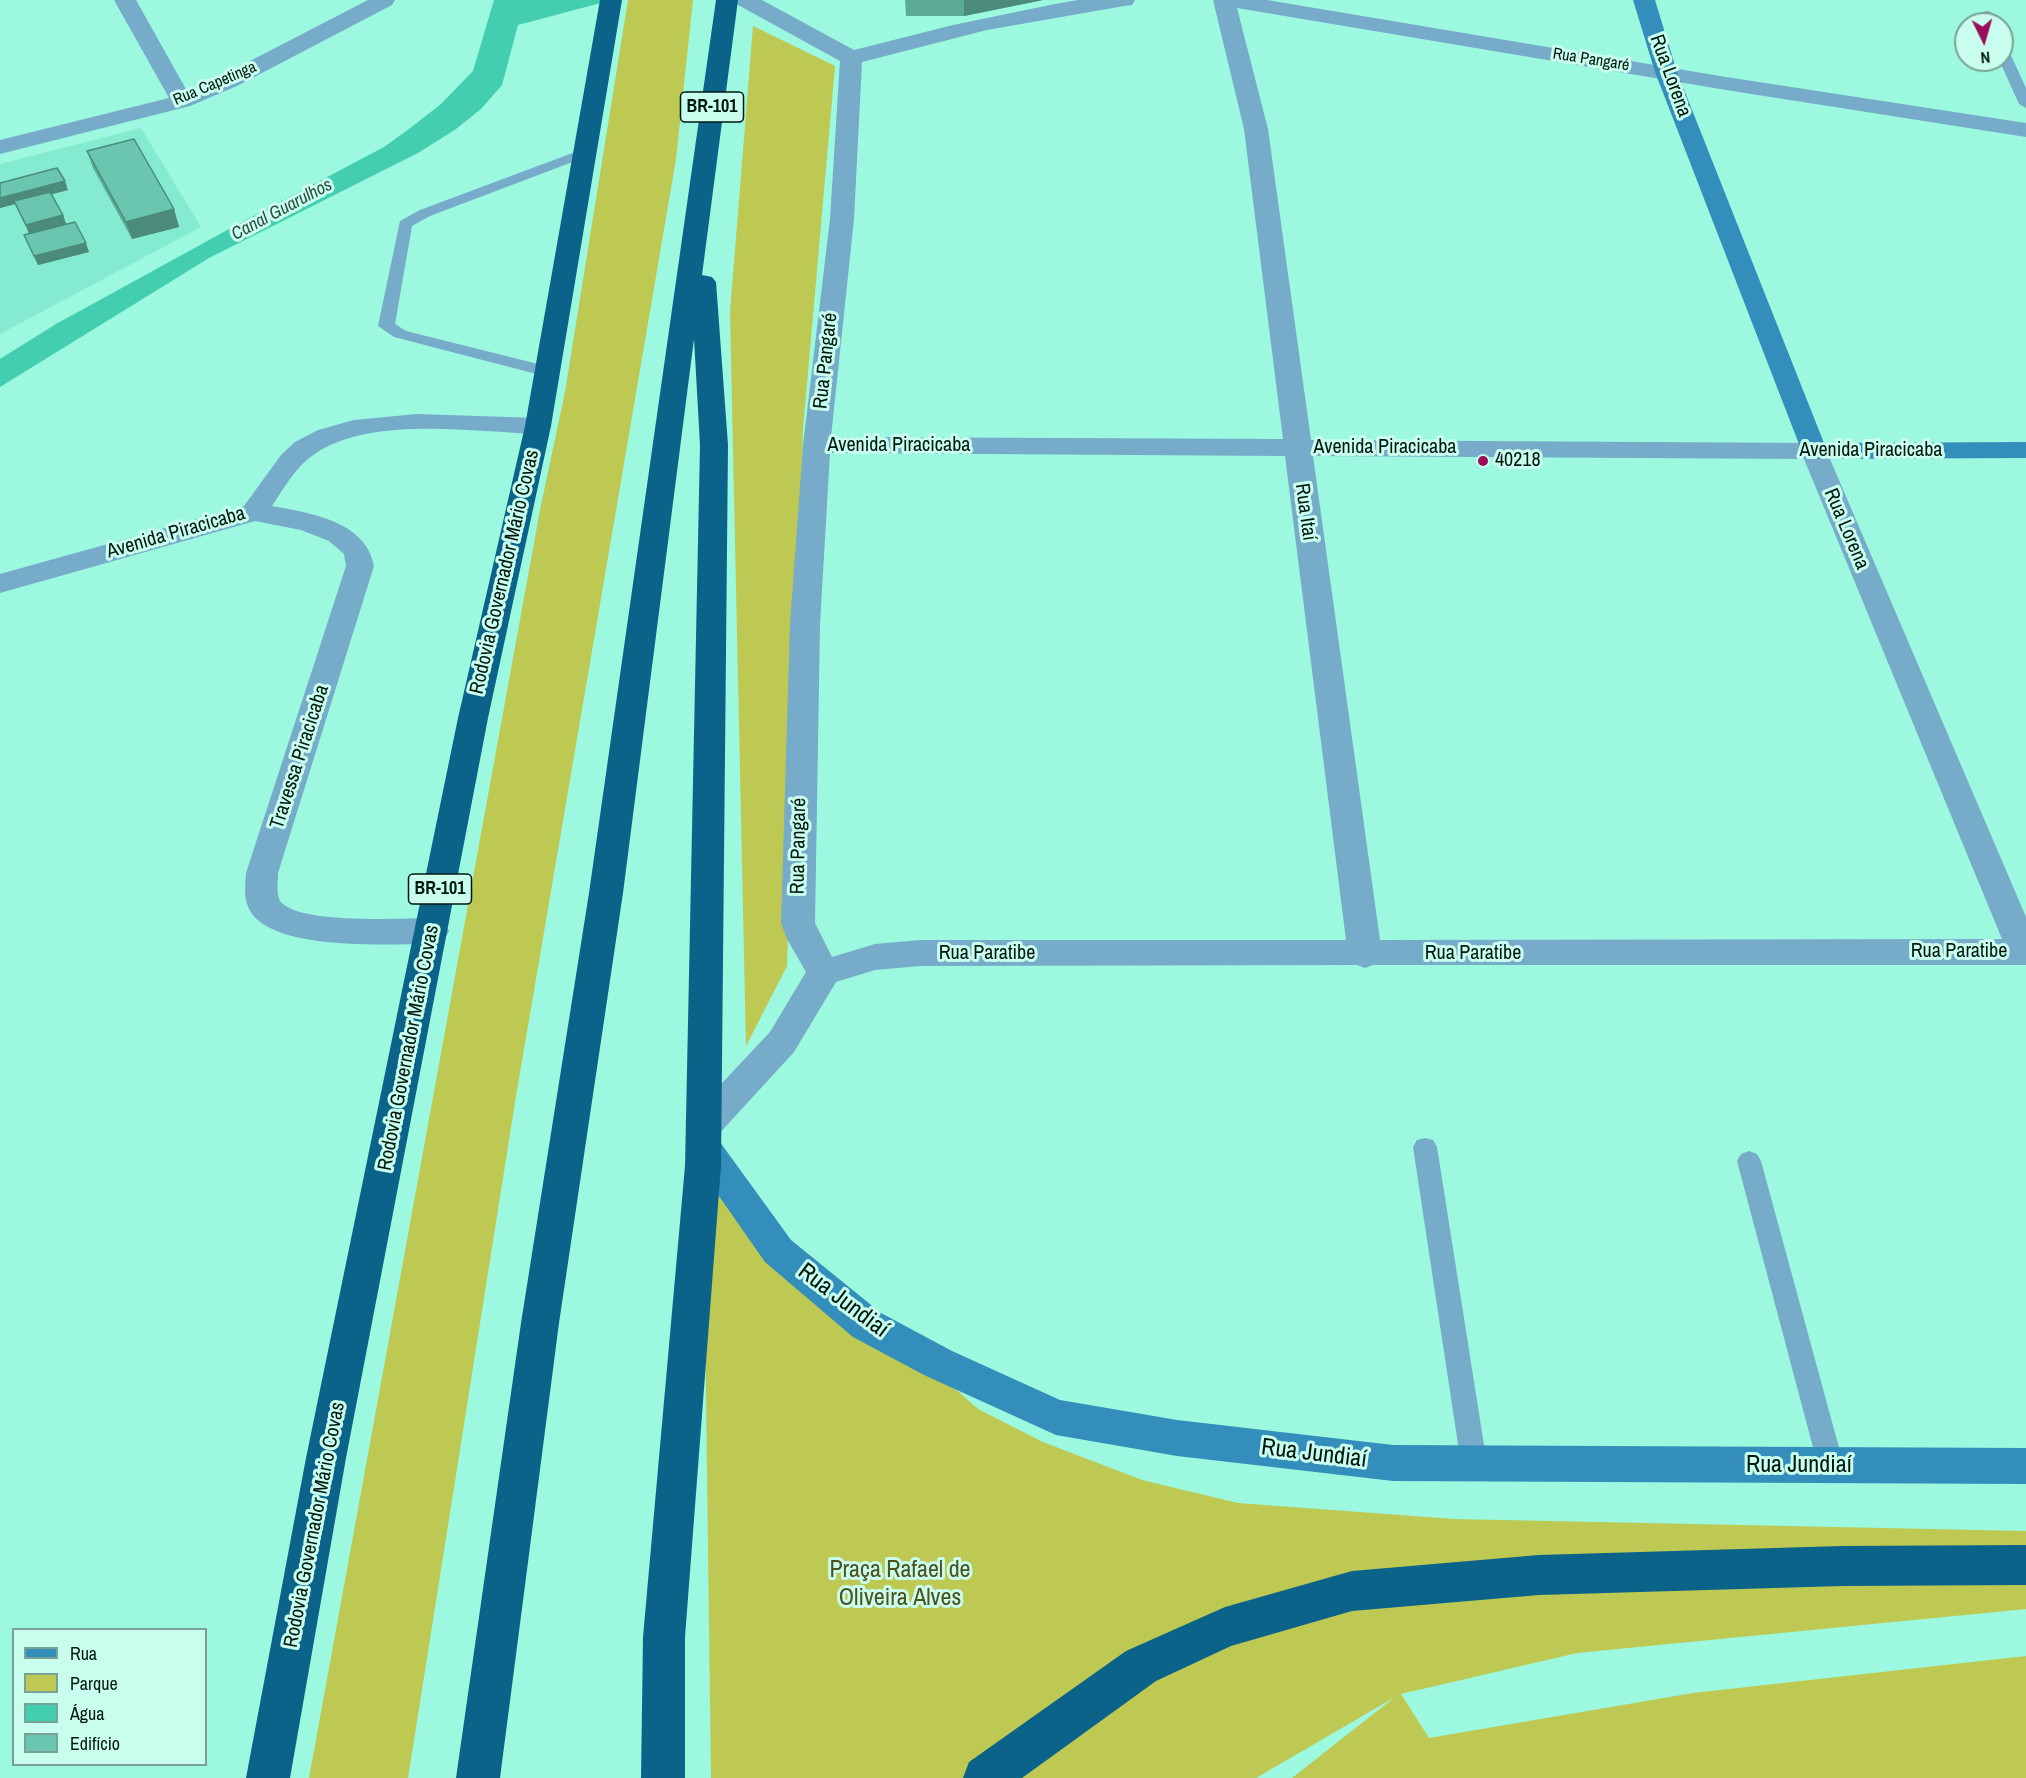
<!DOCTYPE html>
<html>
<head>
<meta charset="utf-8">
<style>
  body { margin:0 }
  #map { position:relative; width:2026px; height:1778px; overflow:hidden; background:#9cf8de; font-family:"Archivo Narrow",sans-serif }
  canvas { display:block }
  .legend { position:absolute; left:12px; top:1628px; width:195px; height:138px; box-sizing:border-box; background:#c9fded; border:2px solid #79a195; margin:0; padding:8px 10px; list-style:none; font-size:18px; color:#001811 }
  .legend li { display:flex; align-items:center; gap:12px; height:30px }
  .legend b { width:30px; border:2px solid #79a195 }
  .north { position:absolute; left:1954px; top:12px; width:60px; height:60px; box-sizing:border-box; background:#c9fded; border:2px solid #79a195; border-radius:50%; rotate:175deg; font-size:16px; font-weight:700; line-height:24px; text-align:center; color:#001811 }
  .north::after { content:''; display:block; margin:auto; width:21px; height:27px; background:#9a0b5c; clip-path:polygon(50% 0,100% 100%,50% 72%,0 100%) }
</style>
</head>
<body>
<div id="map">
<canvas width="2026" height="1778"></canvas>
<ul class="legend">
<li><b style="height:8px;background:#338ebb"></b>Rua</li>
<li><b style="height:16px;background:#bdc952"></b>Parque</li>
<li><b style="height:16px;background:#42ceaf"></b>Água</li>
<li><b style="height:16px;background:#6ac6ae"></b>Edifício</li>
</ul>
<div class="north">N</div>
</div>
<script>
const c = document.querySelector('canvas').getContext('2d');
c.lineJoin = 'round';
function fill(path, color) {
  c.fillStyle = color;
  c.fill(path, 'evenodd');
}
function trace(path, color, width, dash) {
  c.strokeStyle = color;
  c.lineWidth = width;
  c.lineCap = dash ? 'butt' : 'round';
  c.setLineDash(dash || []);
  c.stroke(path);
}
function label(font, color, halo, rows, align = 'center') {
  c.font = font + ' "Archivo Narrow",sans-serif';
  c.lineWidth = 6;
  c.setLineDash([]);
  c.textBaseline = 'middle';
  c.strokeStyle = halo;
  c.fillStyle = color;
  for (const [text, x, y, turn = 0] of rows) {
    c.save();
    c.translate(x, y);
    c.rotate((+turn || 0) * Math.PI / 180);
    c.textAlign = isNaN(turn) ? turn : align;
    if (halo) c.strokeText(text, 0, 0);
    c.fillText(text, 0, 0);
    c.restore();
  }
}
const built = new Path2D(`
  M141 128 201 227 0 334V164Z`);
const green = new Path2D(`
  M628 0H693L676 159 516 1096 408 1778H309L540 510 565 392Z
  M753 26 835 66 803 429 787 966 746 1046 730 312Z
  M703 1166 978 1409 1043 1442 1142 1480 1238 1503 1454 1519 2026 1531V1609L1577 1653 1401 1694 1429 1738 1693 1693 2026 1656V1778H1292L1395 1697 1256 1778H711Z`);
const water = new Path2D(`
  M494 0H612L518 25 502 85 481 109 456 129 418 153 209 258 0 387V359L56 324 231 228 384 147 409 129 441 104 473 71Z`);
const lane = new Path2D(`
  M1986 11 1991 12 1997 24H1983L1979 15Z
  M2002 47 2009 51 2026 88V108L2019 104 1999 60H2002Z
  M586 148 591 149 593 152 591 155 430 216 412 226 395 324 406 331 554 368 556 372 554 376 548 377 394 337 378 326 400 221 420 210Z
  M1425 1138 1433 1140 1437 1147 1487 1464 1483 1472 1474 1476 1465 1472 1461 1464 1413 1147 1417 1140Z
  M1749 1151 1757 1154 1761 1161 1844 1466 1840 1474 1831 1478 1822 1474 1818 1466 1737 1161 1741 1154Z`);
const street = new Path2D(`
  M114 0H136L187 91 221 76 368 0H395L392 5 237 86 190 106 0 154V140L169 98Z
  M735 0H762L854 50 953 25 1055 4 1078 0H1135L1132 5 1124 6 987 30 862 62 854 219 831 437 1283 439 1244 129 1213 0H1267L1726 77 2026 123V137L1726 90 1237 8 1268 129 1311 440 1814 443 1824 445 2026 917V965H1373L1365 968 1357 965 920 966 875 970 836 982 794 1052 717 1136 704 1141 691 1136 686 1126 691 1116 770 1032 806 972 787 939 781 923 790 624 803 445 830 219 840 61 738 5ZM830 453 1285 456 1346 940H920L875 944 832 957 815 923 820 624ZM1313 456 1804 459 2002 939 1380 940Z
  M417 414 538 418 548 420 551 426 548 432 538 434C471 432 374 416 316 453 297 465 284 488 272 506 310 513 366 521 374 566L278 873C278 881 276 894 280 901 298 925 402 918 432 918L444 922 449 931 444 940 432 944C388 944 280 951 252 914 243 901 245 887 246 873L346 566 344 554 329 541 301 530 255 521 0 593V574L244 506 281 455 295 442 318 430 354 420Z`);
const secondary = new Path2D(`
  M1633 0H1655L1677 72 1824 443 2026 442V458L1814 459 1804 457 1655 72Z
  M704 1134 717 1138 791 1240 881 1313 952 1351 1060 1400 1177 1420 1393 1445 2026 1448V1484L1393 1481 1177 1456 1056 1435 924 1375 853 1337 765 1262 686 1149 691 1138Z`);
const highway = new Path2D(`
  M600 0H622L551 426 488 718 346 1458 290 1778H246L306 1458 458 718 525 426Z
  M716 0H738L702 275 712 277 716 282 728 445 721 1166 685 1637V1778H641L643 1637 685 1166 700 445 694 339 623 893 559 1323 500 1778H456L521 1323 589 893Z
  M2026 1545V1585L1842 1586 1539 1595 1352 1611 1231 1646 1156 1681 1022 1778H963L969 1762 1126 1651 1225 1607 1352 1571 1539 1555 1842 1546Z`);
const wall = new Path2D(`
  M905 0H1043L964 16H906Z
  M87 151 174 209 179 227 132 239 93 168Z
  M0 183 68 190 52 194 63 215 66 224 89 252 38 265 24 235 29 233 15 204 0 208Z`);
const shadedWall = new Path2D(`
  M964 0H1043L964 16Z
  M65 181 68 190 0 208V198Z
  M174 209 179 227 132 239 126 222Z
  M63 215 66 224 29 234 26 225Z
  M86 243 89 252 38 265 34 256Z`);
const building = new Path2D(`
  M134 139 174 209 126 222 87 151Z
  M57 168 65 181 0 198V183Z
  M50 192 63 215 26 225 14 201Z
  M75 222 86 243 34 256 24 235Z`);
const markers = [
  [1483,461,6,"#9a0b5c"]
];
const farStreetnames = [
  ["Rua Pangaré",1591,60,9],
  ["Rua Capetinga",215,84,-23]
];
const shields = [
  [712,107,63],
  [440,889,63]
];
const shieldNames = [
  ["BR-101",712,107],
  ["BR-101",440,889]
];
const farWaternames = [
  ["Canal Guarulhos",282,210,-28]
];
const streetNames = [
  ["Rua Lorena",1670,76,70],
  ["Rua Pangaré",826,361,-84],
  ["Avenida Piracicaba",899,446],
  ["Avenida Piracicaba",1385,448],
  ["Avenida Piracicaba",1871,451],
  ["Rua Itaí",1305,512,82],
  ["Rua Lorena",1846,529,67],
  ["Avenida Piracicaba",176,533,-16],
  ["Rodovia Governador Mário Covas",505,572,-77],
  ["Travessa Piracicaba",300,757,-72],
  ["Rua Pangaré",799,846,-89],
  ["Rua Paratibe",1959,952],
  ["Rua Paratibe",987,954],
  ["Rua Paratibe",1473,954],
  ["Rodovia Governador Mário Covas",409,1048,-79],
  ["Rodovia Governador Mário Covas",315,1525,-79]
];
const poiNames = [
  ["40218",1495,461]
];
const nearStreetnames = [
  ["Rua Jundiaí",843,1301,37],
  ["Rua Jundiaí",1314,1454,7],
  ["Rua Jundiaí",1799,1466]
];
const nearParknames = [
  ["Praça Rafael de",900,1571],
  ["Oliveira Alves",900,1599]
];
fill(built, '#84ebd0');
fill(green, '#bdc952');
fill(water, '#42ceaf');
fill(lane, '#76abca');
fill(street, '#76abca');
fill(secondary, '#338ebb');
fill(highway, '#0b6389');
fill(wall, '#5baa96');
fill(shadedWall, '#4a8b7a');
fill(building, '#6ac6ae');
trace(building, '#4a8b7a', 1.5);
for (const [x, y, r, color] of markers) {
  const dot = new Path2D();
  dot.arc(x, y, r, 0, 2 * Math.PI);
  c.fillStyle = color;
  c.fill(dot);
  trace(dot, '#c9fded', 2);
}
label('16px', '#001811', '#c9fded', farStreetnames);
for (const [x, y, w] of shields) {
  const box = new Path2D();
  box.roundRect(x - w / 2, y - 15, w, 30, 4.5);
  c.fillStyle = '#c9fded';
  c.fill(box);
  trace(box, '#001811', 1.5);
}
label('bold 18px', '#001811', null, shieldNames);
label('italic 18px', '#2f4c43', '#c9fded', farWaternames);
label('20px', '#001811', '#c9fded', streetNames);
label('20px', '#001811', '#c9fded', poiNames, 'left');
label('24px', '#001811', '#c9fded', nearStreetnames);
label('24px', '#4d521d', '#c9fded', nearParknames);
</script>
</body>
</html>
